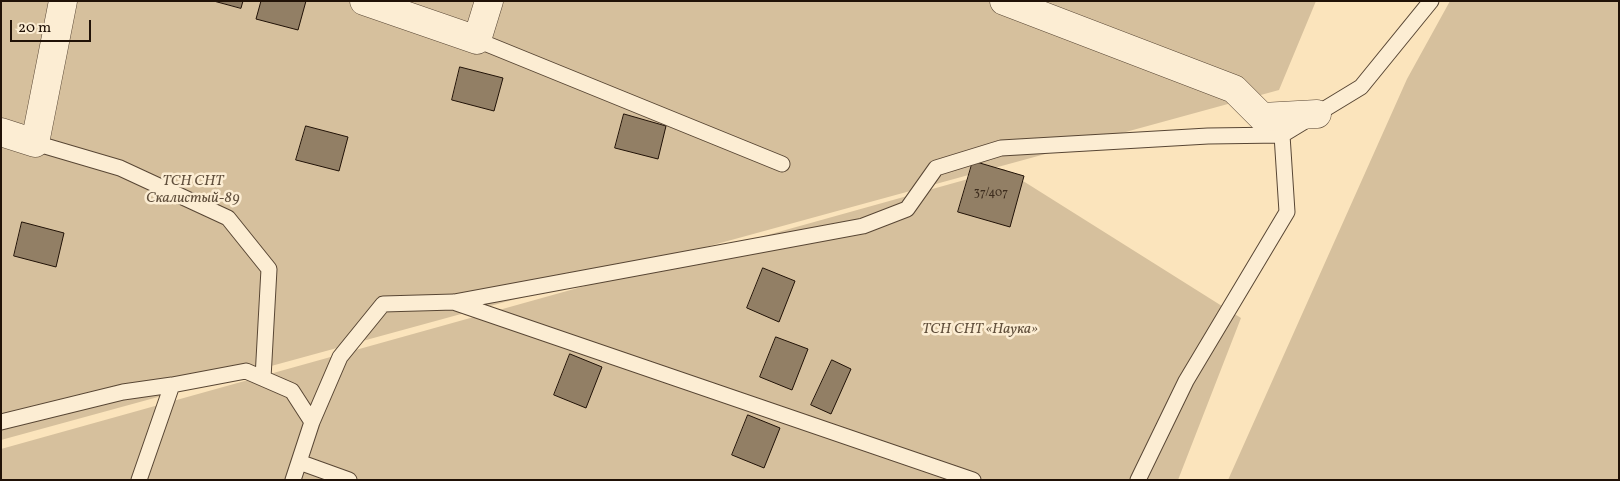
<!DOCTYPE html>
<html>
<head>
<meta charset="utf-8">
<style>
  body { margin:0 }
  #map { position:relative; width:1620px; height:481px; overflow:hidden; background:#fbe4bc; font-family:Vollkorn,serif }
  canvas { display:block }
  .frame { position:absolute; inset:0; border:2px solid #211207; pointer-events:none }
  .scale { position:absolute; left:10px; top:20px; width:81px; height:22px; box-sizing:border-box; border:2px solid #211207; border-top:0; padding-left:6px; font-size:15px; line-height:18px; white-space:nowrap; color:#211207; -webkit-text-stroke:4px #fcedd3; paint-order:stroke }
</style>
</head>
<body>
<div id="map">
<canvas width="1620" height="481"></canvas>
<div class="frame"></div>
<div class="scale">20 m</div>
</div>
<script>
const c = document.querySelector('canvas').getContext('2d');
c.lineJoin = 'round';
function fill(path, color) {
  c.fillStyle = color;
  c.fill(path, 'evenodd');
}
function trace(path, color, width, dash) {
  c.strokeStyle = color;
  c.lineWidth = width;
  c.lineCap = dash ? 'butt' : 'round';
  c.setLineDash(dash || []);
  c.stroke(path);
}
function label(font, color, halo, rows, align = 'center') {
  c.font = font + ' Vollkorn,serif';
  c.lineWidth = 5;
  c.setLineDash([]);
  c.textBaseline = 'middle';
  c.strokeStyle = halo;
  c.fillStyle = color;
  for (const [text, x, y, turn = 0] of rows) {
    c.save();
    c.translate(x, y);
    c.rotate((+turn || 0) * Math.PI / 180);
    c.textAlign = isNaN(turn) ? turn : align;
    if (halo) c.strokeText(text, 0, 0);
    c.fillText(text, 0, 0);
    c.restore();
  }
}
const green = new Path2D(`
  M1 1H1316L1279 90 1 440Z
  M1450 1H1619V480H1228L1407 79Z
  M1004 169 1241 318 1178 480H1V449Z`);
const building = new Path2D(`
  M214 1H243L241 8Z
  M306 1 298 30 256 19 261 1Z
  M460 67 503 78 494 111 452 100Z
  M624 114 666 126 658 159 615 148Z
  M306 126 348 137 339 171 296 160Z
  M973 161 1024 176 1010 227 958 212Z
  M22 222 64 233 56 267 14 256Z
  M763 268 795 281 779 322 747 308Z
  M776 337 808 349 792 390 760 377Z
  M570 354 602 367 586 408 554 395Z
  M832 360 851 369 831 414 811 405Z
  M748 415 780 428 764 468 732 455Z`);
const lane = new Path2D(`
  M477 40 782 164
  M35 143 120 168 228 218 269 269 263 378
  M456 303 973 480
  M1 422 123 392 172 385 246 371 292 391 312 422 293 480
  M312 422 340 357 383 304 454 302 863 226 907 209 936 168 1001 148 1208 136 1282 135 1361 87 1431 1
  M299 462 349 480
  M139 480 172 385
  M1138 480 1186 381 1287 212 1282 135`);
const street = new Path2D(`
  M364 1 477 40 489 1
  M1004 1 1234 89 1262 117 1317 114
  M1 132 35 143 63 1`);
const numberNames = [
  ["37/407",991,194]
];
const parkNames = [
  ["ТСН СНТ",193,182],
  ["Скалистый-89",193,199],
  ["ТСН СНТ «Наука»",980,330]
];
fill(green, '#d6c09d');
fill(building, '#927f65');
trace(building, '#211207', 1);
trace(lane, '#584634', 17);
trace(street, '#584634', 29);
trace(lane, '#fcedd3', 15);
trace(street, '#fcedd3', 28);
label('12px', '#3d2d1e', null, numberNames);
label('italic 15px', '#604f3c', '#fcedd3', parkNames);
</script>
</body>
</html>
